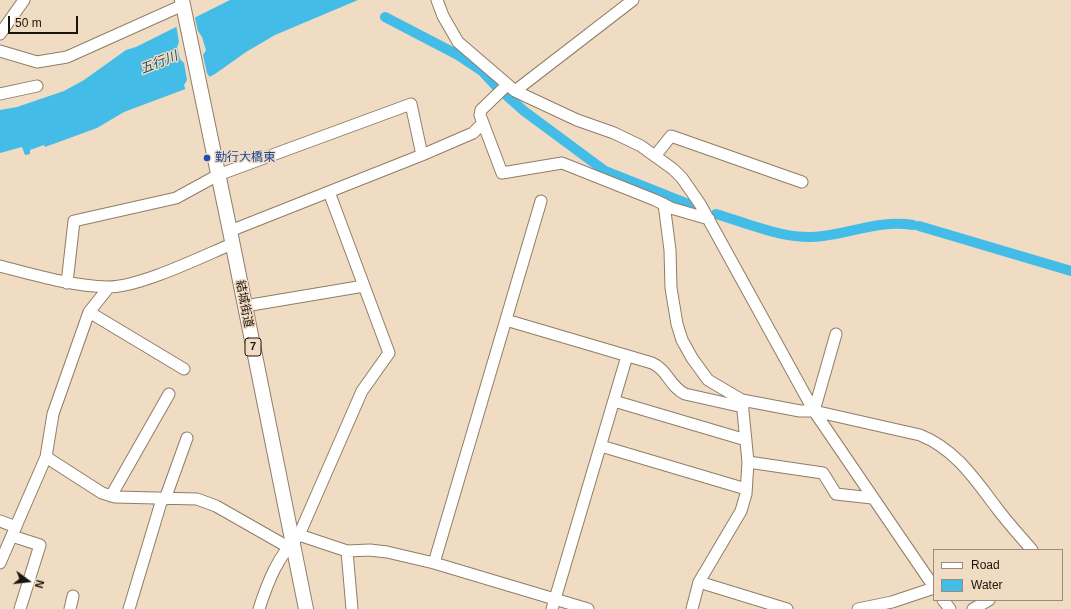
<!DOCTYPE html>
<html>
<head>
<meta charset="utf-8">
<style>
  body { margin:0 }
  #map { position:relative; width:1071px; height:609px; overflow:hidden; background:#f0dbc3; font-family:Arial,sans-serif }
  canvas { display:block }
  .legend { position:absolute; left:933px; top:549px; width:130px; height:52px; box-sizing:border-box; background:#f0dbc3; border:1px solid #9b8b7a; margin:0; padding:5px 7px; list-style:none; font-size:12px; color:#1b140c }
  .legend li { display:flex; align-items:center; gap:8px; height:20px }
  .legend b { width:20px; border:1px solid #9b8b7a }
  .north { position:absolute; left:8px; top:561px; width:40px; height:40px; -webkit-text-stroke:3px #f0dbc3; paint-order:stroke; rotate:105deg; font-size:11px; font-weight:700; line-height:16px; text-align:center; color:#1b140c }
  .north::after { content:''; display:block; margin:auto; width:14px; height:18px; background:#1b140c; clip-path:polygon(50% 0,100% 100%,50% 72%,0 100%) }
  .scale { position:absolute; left:8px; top:16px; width:70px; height:18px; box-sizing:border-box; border:2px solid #1b140c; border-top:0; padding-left:5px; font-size:12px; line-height:14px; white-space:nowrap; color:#1b140c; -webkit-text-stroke:3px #f0dbc3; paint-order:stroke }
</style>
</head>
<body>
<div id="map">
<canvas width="1071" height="609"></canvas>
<ul class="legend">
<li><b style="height:5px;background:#fff"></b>Road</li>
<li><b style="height:11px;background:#43bce8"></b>Water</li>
</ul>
<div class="north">N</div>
<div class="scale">50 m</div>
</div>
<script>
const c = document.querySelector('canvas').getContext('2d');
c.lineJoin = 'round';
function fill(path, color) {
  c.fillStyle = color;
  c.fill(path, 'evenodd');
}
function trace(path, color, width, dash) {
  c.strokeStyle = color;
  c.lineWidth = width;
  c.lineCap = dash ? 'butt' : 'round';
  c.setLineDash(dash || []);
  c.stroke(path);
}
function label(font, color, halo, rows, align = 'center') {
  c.font = font + ' Arial,"Noto Sans JP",sans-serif';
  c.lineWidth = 3;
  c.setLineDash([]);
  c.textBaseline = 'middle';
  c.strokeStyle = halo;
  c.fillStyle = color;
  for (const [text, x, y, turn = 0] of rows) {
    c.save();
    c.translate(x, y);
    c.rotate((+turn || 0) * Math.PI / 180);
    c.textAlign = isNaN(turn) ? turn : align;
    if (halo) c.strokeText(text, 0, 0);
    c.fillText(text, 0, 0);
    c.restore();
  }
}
const water = new Path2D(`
  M230 0H358L275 35 246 52 215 74 188 88 124 112 97 128 45 147 44 145 30 150V154L25 155 22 147 0 153V110L17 107 64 91 84 80 126 50 136 47Z`);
const pier = new Path2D(`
  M197 13 195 18 198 31 202 37 206 50 203 55 207 73 211 79 186 91 184 85 187 80 184 63 180 59 177 47 179 42 176 24Z`);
const canal = new Path2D(`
  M385 17 458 55 482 71 497 87
  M506 95 524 111 605 171 693 206
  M716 214C750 224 786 241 823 236 854 232 881 220 913 225
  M919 226 1071 271`);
const minor = new Path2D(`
  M437 0 443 16 458 42 515 91 577 120 614 133 641 146 673 169 682 178 700 204 814 411 934 587
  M0 34 24 0
  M0 51 37 62 67 57 183 5
  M507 85 481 110 480 115 502 173 562 163 655 200 671 208 709 219
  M515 91 633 0
  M0 94 37 86
  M655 156 671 136 802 182
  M664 204 670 250 671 288 677 324 682 340 692 358 708 380 742 400 800 411H814L920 435C955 449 974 478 996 507 1007 522 1020 536 1032 550
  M230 231 422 155 473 133 482 124
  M0 266C35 275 71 286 108 287 140 287 201 257 232 244
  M67 283 74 221 176 198 218 175 411 104 422 155
  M245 306 364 286
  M89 312 184 369
  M506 320 652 363C667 369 670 387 685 394L743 407
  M614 401 746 440
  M814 411 836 334
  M601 446 746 489
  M46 457 102 493 115 497 197 499 216 506 288 547
  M748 462 823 473 836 494 872 498
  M111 496 169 394
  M165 499 187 438
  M0 521 16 527
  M299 535 347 551 370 550 387 552 434 563 588 609
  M12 536 40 545 20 609
  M347 551 352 609
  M0 563 46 457 53 414 89 312 109 287
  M434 563 541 201
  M699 582 787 609
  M943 600 950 609
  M70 609 73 596
  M129 609 162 499
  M259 609C268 581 278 556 299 535L362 391 389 353 329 192
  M552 609 627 356
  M692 609 699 582 741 511 746 494 748 462 742 401
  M858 609 892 602 934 588
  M973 609 989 600`);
const major = new Path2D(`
  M182 0 230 231 306 609`);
const markers = [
  [207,158,4,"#1a4fb4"]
];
const shields = [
  [253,347,16]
];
const shieldNames = [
  ["7",253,347]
];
const transitNames = [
  ["勤行大橋東",215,158]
];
const streetNames = [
  ["結城街道",244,304,79]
];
const waterNames = [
  ["五行川",159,63,-22]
];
fill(water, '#43bce8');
fill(pier, '#f0dbc3');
trace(canal, '#43bce8', 10);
trace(minor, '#907d67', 13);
trace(major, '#907d67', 16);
trace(minor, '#fff', 11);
trace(major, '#fff', 14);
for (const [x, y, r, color] of markers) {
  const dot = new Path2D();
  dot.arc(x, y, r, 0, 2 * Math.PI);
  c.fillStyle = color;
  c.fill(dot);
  trace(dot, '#f0dbc3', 1.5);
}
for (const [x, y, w] of shields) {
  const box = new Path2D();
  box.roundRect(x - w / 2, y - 9, w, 18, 3);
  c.fillStyle = '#f0dbc3';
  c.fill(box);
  trace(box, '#1b140c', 1);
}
label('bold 11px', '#1b140c', null, shieldNames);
label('12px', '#164399', '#f0dbc3', transitNames, 'left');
label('12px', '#1b140c', '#f0dbc3', streetNames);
label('italic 13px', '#1c4d60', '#f0dbc3', waterNames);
</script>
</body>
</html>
